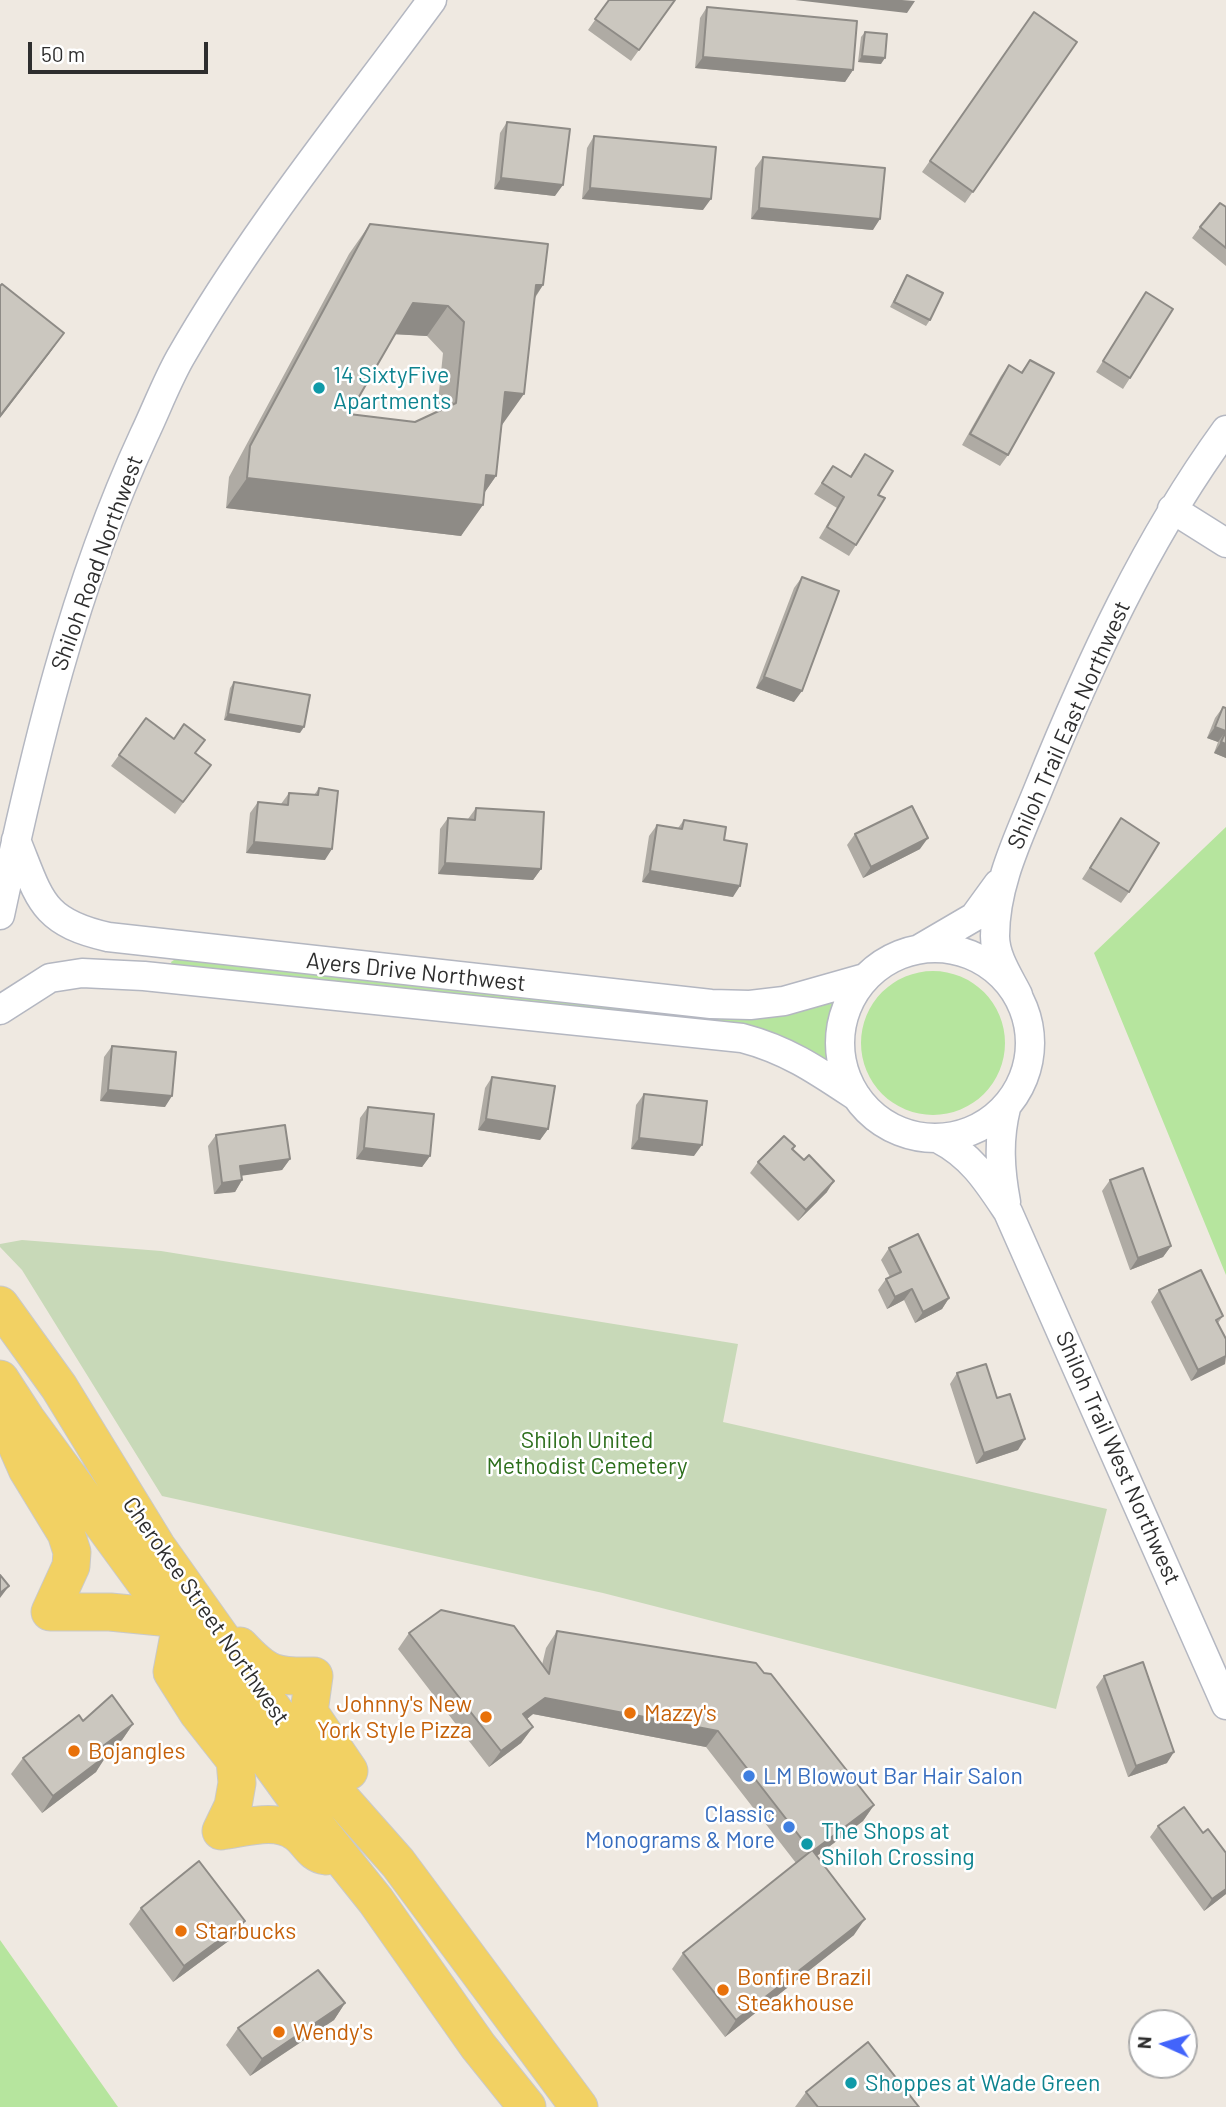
<!DOCTYPE html>
<html>
<head>
<meta charset="utf-8">
<style>
  body { margin:0 }
  #map { position:relative; width:1226px; height:2107px; overflow:hidden; background:#efe9e1; font-family:Barlow,sans-serif }
  canvas { display:block }
  .north { position:absolute; left:1128px; top:2009px; width:70px; height:70px; box-sizing:border-box; background:#fff; border:2px solid #ababab; border-radius:50%; rotate:274deg; font-size:19px; font-weight:700; line-height:28px; text-align:center; color:#2e2e2e }
  .north::after { content:''; display:block; margin:auto; width:24px; height:32px; background:#4264fb; clip-path:polygon(50% 0,100% 100%,50% 72%,0 100%) }
  .scale { position:absolute; left:28px; top:42px; width:180px; height:32px; box-sizing:border-box; border:4px solid #2e2e2e; border-top:0; padding-left:9px; font-size:21px; line-height:24px; white-space:nowrap; color:#2e2e2e; -webkit-text-stroke:5px #fff; paint-order:stroke }
</style>
</head>
<body>
<div id="map">
<canvas width="1226" height="2107"></canvas>
<div class="north">N</div>
<div class="scale">50 m</div>
</div>
<script>
const c = document.querySelector('canvas').getContext('2d');
c.lineJoin = 'round';
function fill(path, color) {
  c.fillStyle = color;
  c.fill(path, 'evenodd');
}
function trace(path, color, width, dash) {
  c.strokeStyle = color;
  c.lineWidth = width;
  c.lineCap = dash ? 'butt' : 'round';
  c.setLineDash(dash || []);
  c.stroke(path);
}
function label(font, color, halo, rows, align = 'center') {
  c.font = font + ' Barlow,sans-serif';
  c.lineWidth = 5;
  c.setLineDash([]);
  c.textBaseline = 'middle';
  c.strokeStyle = halo;
  c.fillStyle = color;
  for (const [text, x, y, turn = 0] of rows) {
    c.save();
    c.translate(x, y);
    c.rotate((+turn || 0) * Math.PI / 180);
    c.textAlign = isNaN(turn) ? turn : align;
    if (halo) c.strokeText(text, 0, 0);
    c.fillText(text, 0, 0);
    c.restore();
  }
}
const green = new Path2D(`
  M1226 827V1275L1094 953Z
  M177 958 762 1016 794 1013 839 996C830 1021 827 1044 832 1071L820 1061 173 968 171 962Z
  M861 1043a72 72 0 1 1 144 0a72 72 0 1 1-144 0Z
  M0 1940 118 2107H0Z`);
const cemetery = new Path2D(`
  M22 1240 161 1251 738 1344 723 1422 1107 1509 1056 1709 603 1593 162 1496 22 1270 0 1247V1244Z`);
const minor = new Path2D(`
  M1172 509 1226 543
  M16 840C40 899 41 922 108 937L711 1004 750 1005 784 1001 865 978
  M0 915C35 751 73 588 144 435 156 410 166 383 180 358 252 232 346 117 432 0
  M840 1043a95 95 0 1 1 190 0a95 95 0 1 1-190 0Z
  M921 948 974 917 998 884
  M1018 995C1009 977 995 957 995 936 995 884 1019 837 1038 790 1089 664 1146 540 1226 430
  M0 1010 50 978 82 973 144 976 742 1038C788 1050 818 1071 857 1097
  M1006 1108C998 1140 1000 1170 1006 1202
  M939 1139C972 1156 988 1182 1008 1212L1226 1705`);
const major = new Path2D(`
  M0 1305 59 1387 157 1547 249 1677 336 1793 398 1863 579 2107
  M0 1379 26 1419 180 1630 261 1750 316 1826 376 1901 478 2046 527 2107
  M3 1414 27 1469 66 1533 72 1552 71 1566 50 1612H110L171 1618
  M180 1630 172 1672 198 1713 235 1760 237 1783 233 1806 221 1831
  M240 1646C267 1675 275 1677 314 1676L309 1712 349 1771
  M221 1831C245 1828 276 1817 297 1833 309 1841 311 1854 326 1856`);
const wall = new Path2D(`
  M609 0H675L631 61 588 30Z
  M707 7 853 70 845 82 695 68 700 18Z
  M1034 12 1077 42 965 203 922 172Z
  M865 32 881 64 858 62 861 37Z
  M507 122 555 196 494 189 500 133Z
  M594 136 703 210 582 199 587 148Z
  M763 157 873 230 751 219 755 168Z
  M1226 207V266L1192 238 1200 227Z
  M370 224 543 285 535 298 502 425 496 476 484 493 461 536 226 508 229 477 349 254ZM395 334 427 336 443 353 437 412 415 422 349 414Z
  M907 275 930 320 926 326 890 307Z
  M1146 292 1130 378 1123 389 1096 372Z
  M1030 360 1008 455 1000 466 962 445 1001 376 1009 365 1021 372Z
  M865 454 878 495 856 545 849 556 819 538 837 508 814 494 833 466 850 476Z
  M802 577 794 702 756 688 794 588Z
  M234 682 300 733 224 720 230 688Z
  M1223 707 1226 758 1214 753 1218 742 1207 738 1215 718Z
  M146 718 211 765 175 814 111 766Z
  M319 788 325 860 246 853 250 813 258 802 281 804 289 793 314 795Z
  M476 808 541 869 533 880 438 874 440 829 448 818 468 819Z
  M1121 818 1129 892 1121 903 1082 879Z
  M684 820 724 840 733 897 642 882 649 836 657 825 678 828Z
  M855 834 920 849 863 878 847 845Z
  M112 1046 165 1107 100 1101 104 1057Z
  M492 1077 548 1129 540 1140 478 1130 485 1088Z
  M644 1094 694 1156 631 1149 636 1105Z
  M368 1107 430 1156 422 1167 356 1159 360 1118Z
  M216 1135 290 1159 282 1170 242 1175V1180L235 1192 214 1194 208 1146Z
  M793 1149 827 1192 798 1221 750 1173 758 1162Z
  M1110 1180 1171 1246 1163 1257 1130 1270 1102 1191Z
  M889 1248 949 1298 942 1309 915 1323 904 1300 887 1309 878 1290 886 1279 890 1277 881 1260Z
  M1159 1290 1223 1316 1218 1323 1226 1339 1225 1364 1191 1381 1151 1302Z
  M957 1373 997 1398 1018 1450 976 1464 950 1384Z
  M557 1631 874 1805 863 1821 817 1856 854 1935 725 2037 672 1969 683 1953 796 1863 706 1747 533 1714 527 1719 533 1727 521 1743 489 1767 398 1649 409 1633 542 1665 546 1648Z
  M1104 1676 1167 1763 1128 1777 1096 1687Z
  M83 1721 133 1724 122 1740 106 1752 96 1772 42 1813 11 1774 23 1758Z
  M1158 1826 1203 1833 1226 1894 1204 1911 1150 1837Z
  M141 1908 245 1921 234 1937 173 1982 129 1924Z
  M345 2003 334 2020 250 2076 226 2045 238 2028Z
  M806 2092 919 2107H795Z`);
const shadedWall = new Path2D(`
  M795 0H902L915 1 907 13Z
  M862 56 885 58 881 64 858 62Z
  M703 57 853 70 845 82 695 68Z
  M501 178 563 185 555 196 494 189Z
  M590 188 711 199 703 210 582 199Z
  M759 208 880 219 873 230 751 219Z
  M536 285H543L522 316Z
  M413 303 448 306 427 336 391 334Z
  M64 333 49 354 0 418V416Z
  M505 392 524 394 502 425 484 423Z
  M486 475 496 476 476 505H483L461 536 226 508 247 478Z
  M764 677 802 691 794 702 756 688Z
  M228 714 304 727 300 733 224 720Z
  M1215 727 1226 731 1218 742 1207 738Z
  M1221 742 1226 744V758L1214 753Z
  M928 838 920 849 863 878 871 867Z
  M254 842 332 849 325 860 246 853Z
  M445 863 541 869 533 880 438 874Z
  M650 871 740 886 733 897 642 882Z
  M108 1090 172 1096 165 1107 100 1101Z
  M486 1119 548 1129 540 1140 478 1130Z
  M639 1138 702 1145 694 1156 631 1149Z
  M364 1148 430 1156 422 1167 356 1159Z
  M290 1159 282 1170 233 1177 240 1166Z
  M242 1180 235 1192 214 1194 222 1183Z
  M834 1181 827 1192 798 1221 806 1210Z
  M1171 1246 1163 1257 1130 1270 1138 1258Z
  M912 1289 904 1300 887 1309 895 1297Z
  M949 1298 942 1309 915 1323 923 1312Z
  M1226 1356 1225 1364 1191 1381 1198 1370Z
  M1025 1439 1018 1450 976 1464 984 1453Z
  M9 1586 0 1598V1593Z
  M545 1698 718 1731 706 1747 533 1714 512 1731 523 1714Z
  M133 1724 122 1740 92 1762 103 1746Z
  M533 1727 521 1743 489 1767 501 1751Z
  M1174 1752 1167 1763 1128 1777 1136 1766Z
  M107 1755 96 1772 42 1813 53 1796Z
  M874 1805 863 1821 802 1867 813 1851Z
  M1226 1889V1894L1204 1911 1212 1899Z
  M865 1919 854 1935 725 2037 736 2020Z
  M245 1921 234 1937 173 1982 184 1966Z
  M345 2003 334 2020 250 2076 262 2059Z`);
const building = new Path2D(`
  M609 0H675L639 50 595 19Z
  M707 7 857 21 853 70 703 57Z
  M1034 12 1077 42 973 192 930 161Z
  M865 32 887 34 885 58 862 56Z
  M507 122 570 129 563 185 501 178Z
  M594 136 716 147 711 199 590 188Z
  M763 157 885 168 880 219 759 208Z
  M1220 203 1226 207V248L1200 227Z
  M370 224 548 244 543 285H536L524 394 505 392 496 476 486 475 483 505 247 478 250 446ZM413 303 448 306 464 322 456 403 415 422 349 414Z
  M907 275 943 293 930 320 894 302Z
  M2 284 64 333 0 416V286Z
  M1146 292 1173 309 1130 378 1103 361Z
  M1030 360 1054 373 1008 455 970 434 1009 365 1022 373Z
  M865 454 893 471 878 495 885 498 856 545 827 527 844 497 822 483 833 466 851 477Z
  M802 577 839 591 802 691 764 677Z
  M234 682 310 695 304 727 228 714Z
  M1223 707 1226 708V744L1221 742 1226 731 1215 727Z
  M146 718 174 739 184 724 205 740 195 753 211 765 183 802 119 755Z
  M319 788 338 791 332 849 254 842 258 802 288 805 289 793 318 795Z
  M912 806 928 838 871 867 855 834Z
  M476 808 544 812 541 869 445 863 448 818 475 820Z
  M1121 818 1159 843 1129 892 1090 868Z
  M684 820 726 827 724 840 747 844 740 886 650 871 657 825 682 829Z
  M112 1046 176 1052 172 1096 108 1090Z
  M492 1077 555 1086 548 1129 486 1119Z
  M644 1094 707 1101 702 1145 639 1138Z
  M368 1107 434 1114 430 1156 364 1148Z
  M285 1125 290 1159 240 1166 242 1180 222 1183 216 1135Z
  M784 1136 795 1146 792 1149 804 1160 809 1155 834 1181 806 1210 758 1162Z
  M1143 1168 1171 1246 1138 1258 1110 1180Z
  M918 1234 949 1298 923 1312 912 1289 895 1297 886 1279 901 1272 889 1248Z
  M1201 1270 1223 1316 1216 1320 1226 1339V1356L1198 1370 1159 1290Z
  M986 1364 997 1398 1010 1394 1025 1439 984 1453 957 1373Z
  M0 1575 9 1586 0 1593Z
  M441 1610 514 1626 549 1674 557 1631 756 1663 764 1673 771 1674 874 1805 813 1851 865 1919 736 2020 683 1953 811 1851 718 1731 545 1698 523 1714 533 1727 501 1751 409 1633Z
  M1143 1662 1174 1752 1136 1766 1104 1676Z
  M112 1695 133 1724 103 1746 107 1755 53 1796 23 1758 79 1715 83 1721Z
  M1184 1807 1203 1833 1208 1829 1226 1853V1889L1212 1899 1158 1826Z
  M199 1861 245 1921 184 1966 141 1908Z
  M318 1970 345 2003 262 2059 238 2028Z
  M868 2042 919 2107H818L806 2092Z`);
const markers = [
  [319,388,7,"#0f9aa8"],
  [630,1713,7,"#e8710a"],
  [486,1717,7,"#e8710a"],
  [74,1751,7,"#e8710a"],
  [749,1776,7,"#3f7fe0"],
  [789,1827,7,"#3f7fe0"],
  [807,1844,7,"#0f9aa8"],
  [181,1931,7,"#e8710a"],
  [723,1990,7,"#e8710a"],
  [279,2032,7,"#e8710a"],
  [851,2083,7,"#0f9aa8"]
];
const cultureNames = [
  ["14 SixtyFive",333,375],
  ["Apartments",333,401],
  ["The Shops at",821,1831],
  ["Shiloh Crossing",821,1857],
  ["Shoppes at Wade Green",865,2083]
];
const streetNames = [
  ["Shiloh Road Northwest",97,563,-70],
  ["Shiloh Trail East Northwest",1069,725,-66],
  ["Ayers Drive Northwest",416,972,6],
  ["Shiloh Trail West Northwest",1118,1458,66],
  ["Cherokee Street Northwest",206,1611,55]
];
const parkNames = [
  ["Shiloh United",587,1440],
  ["Methodist Cemetery",587,1466]
];
const foodNames = [
  ["Johnny's New",472,1704,"right"],
  ["York Style Pizza",472,1730,"right"],
  ["Mazzy's",644,1713],
  ["Bojangles",88,1751],
  ["Starbucks",195,1931],
  ["Bonfire Brazil",737,1977],
  ["Steakhouse",737,2003],
  ["Wendy's",293,2032]
];
const shopNames = [
  ["LM Blowout Bar Hair Salon",763,1776],
  ["Classic",775,1814,"right"],
  ["Monograms & More",775,1840,"right"]
];
fill(green, '#b6e59e');
fill(cemetery, '#c8d9b8');
trace(minor, '#b4b7c1', 31);
trace(major, '#c9c9c9', 39);
trace(minor, '#fff', 28);
trace(major, '#f2d163', 37);
fill(wall, '#afaba4');
fill(shadedWall, '#8e8b86');
fill(building, '#cbc7bf');
trace(building, '#8e8b86', 2);
for (const [x, y, r, color] of markers) {
  const dot = new Path2D();
  dot.arc(x, y, r, 0, 2 * Math.PI);
  c.fillStyle = color;
  c.fill(dot);
  trace(dot, '#fff', 2.5);
}
label('23px', '#0d838f', '#fff', cultureNames, 'left');
label('23px', '#2e2e2e', '#fff', streetNames);
label('23px', '#2c6e1b', '#fff', parkNames);
label('23px', '#c56008', '#fff', foodNames, 'left');
label('23px', '#366cbe', '#fff', shopNames, 'left');
</script>
</body>
</html>
